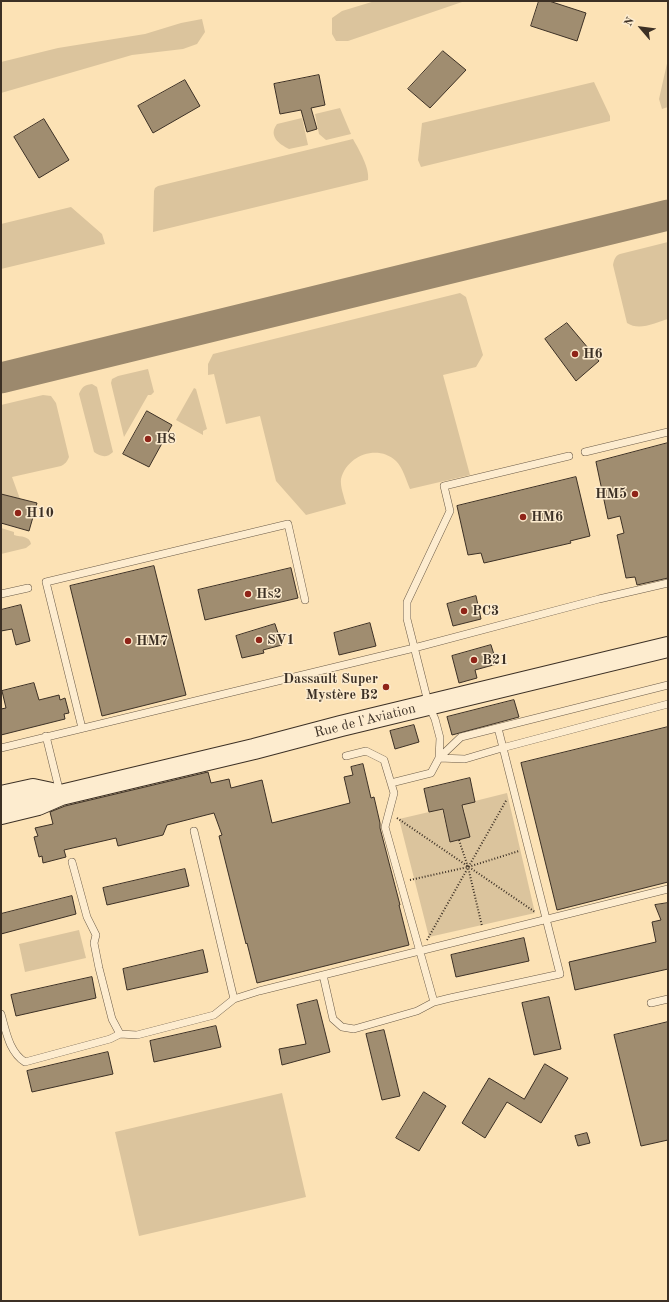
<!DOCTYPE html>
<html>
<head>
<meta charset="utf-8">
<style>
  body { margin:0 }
  #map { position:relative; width:669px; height:1302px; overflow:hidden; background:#fce2b5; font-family:"Old Standard TT",serif }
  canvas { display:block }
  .frame { position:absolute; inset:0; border:2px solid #3c3025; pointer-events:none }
  .north { position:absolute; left:621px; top:8px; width:40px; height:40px; -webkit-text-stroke:3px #fdeccf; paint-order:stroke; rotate:298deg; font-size:11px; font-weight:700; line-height:16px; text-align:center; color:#3c3025 }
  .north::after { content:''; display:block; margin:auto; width:14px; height:18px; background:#3c3025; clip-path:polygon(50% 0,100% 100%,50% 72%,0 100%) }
</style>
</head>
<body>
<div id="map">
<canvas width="669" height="1302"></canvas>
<div class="frame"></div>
<div class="north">N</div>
</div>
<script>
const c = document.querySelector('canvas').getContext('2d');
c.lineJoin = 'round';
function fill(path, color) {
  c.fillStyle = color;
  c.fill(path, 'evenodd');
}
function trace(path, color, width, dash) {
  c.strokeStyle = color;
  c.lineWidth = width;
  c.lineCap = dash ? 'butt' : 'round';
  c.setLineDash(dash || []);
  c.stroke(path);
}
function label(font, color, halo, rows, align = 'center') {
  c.font = font + ' "Old Standard TT",serif';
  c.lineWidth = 3;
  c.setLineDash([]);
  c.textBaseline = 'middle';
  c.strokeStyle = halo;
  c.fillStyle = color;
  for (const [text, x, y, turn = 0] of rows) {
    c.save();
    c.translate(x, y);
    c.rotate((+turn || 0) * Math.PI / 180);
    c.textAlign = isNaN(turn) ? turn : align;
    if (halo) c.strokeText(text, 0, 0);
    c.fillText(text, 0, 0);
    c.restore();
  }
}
const green = new Path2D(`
  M375 1H465L348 41H336L332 34V18L342 11Z
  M202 19 205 32 197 44 183 49 132 55 1 93V62L58 48 145 34 181 23Z
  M668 59V107L662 109 659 99Z
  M594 82 610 116V121L421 167 418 160 422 123Z
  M340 108 351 134 326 140 319 134 315 114Z
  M302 118 308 145 289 149C279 144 268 136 277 124Z
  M353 139C359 150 370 168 368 180L153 232 154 191 155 188 158 186Z
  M71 207 102 234 105 244 1 269V224Z
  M668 242V319C655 323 639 331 627 323L613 265C614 260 615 256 620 254Z
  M460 293 466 297 483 355 476 367 443 375 470 475 410 489C406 480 403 468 396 461 378 444 347 455 341 479 340 486 344 497 346 504L306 515 276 481 260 416 226 424 214 374 208 375V364L213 354Z
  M148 369 154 392 151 395H148L124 437 111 383 112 379 118 376Z
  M92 384 97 387 113 452C107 458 101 457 94 452L79 394C82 387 84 385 92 384Z
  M194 388 196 389 207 429 203 431V435L176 420Z
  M43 395 51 396 56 403 69 457C67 462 65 464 61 466L12 477 20 499 1 494V405Z
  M1 528 14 532V535C21 537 30 536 31 544L26 548 1 554Z
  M507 793 535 913 429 937 399 819 442 809 450 842 469 837 463 804Z
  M79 930 86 958 25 972 19 944Z
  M282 1093 306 1197 139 1236 115 1132Z`);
const taxiway = new Path2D(`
  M1 378 668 215`);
const building = new Path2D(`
  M539 1H549L586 13 577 41 531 26Z
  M443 51 466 70 430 108 408 89Z
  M319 75 325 105 311 108 317 129 307 132 301 110 280 114 274 84Z
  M185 80 200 106 153 133 138 106Z
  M44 119 69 160 39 178 14 137Z
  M567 323 599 361 576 381 545 339Z
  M147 411 172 425 149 467 123 454Z
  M668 443V578L637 585 635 577 626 578 617 535 624 533 620 516 608 519 596 462Z
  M576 477 590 536 570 541 571 543 484 563 481 553 468 555 457 506Z
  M1 494 37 503 29 531 1 523Z
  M154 566 186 695 102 716 70 586Z
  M291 568 298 598 205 620 198 590Z
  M476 596 481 619 453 626 447 604Z
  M21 605 30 641 16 645 12 629 1 631V610Z
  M370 623 376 646 339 655 334 633Z
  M275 624 282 645 263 650 264 653 242 658 236 636Z
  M491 645 497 664 475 670 477 678 459 683 452 656Z
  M34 683 39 700 59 695 60 700 65 698 69 713 64 714 65 719 1 735V709L6 708 2 691Z
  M514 700 519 717 452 735 447 717Z
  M414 725 419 742 395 749 390 731Z
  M668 727V882L557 910 521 763Z
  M363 764 371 798 374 797 380 823V828L400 905H399L409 945 257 983 247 943 246 944 219 836 222 835 214 813 167 825 163 835 118 846 116 838 64 850 66 857 43 863 42 856 39 857 34 837 38 836 35 828 53 824 50 812 65 806 208 772 211 783 229 779 231 788 262 780 272 823 350 803 344 777 353 775 351 767Z
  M470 778 475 802 462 805 470 837 450 842 443 809 429 812 424 789Z
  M185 869 189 886 107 905 103 888Z
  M72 896 76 914 1 934V914Z
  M668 903V969L575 990 569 962 656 942 652 922 661 920 655 905Z
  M524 938 529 961 456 977 451 955Z
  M203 950 208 972 127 990 123 969Z
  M92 977 96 998 16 1016 11 995Z
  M549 997 561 1049 534 1055 522 1003Z
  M317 1000 330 1052 282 1065 279 1049 306 1044 297 1005Z
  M668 1022V1140L641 1146 614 1035Z
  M216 1026 221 1047 154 1062 150 1041Z
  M384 1030 400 1096 382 1100 366 1034Z
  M108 1052 113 1074 32 1092 27 1071Z
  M545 1064 568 1078 541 1123 507 1102 485 1138 462 1123 489 1078 524 1099Z
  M424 1092 446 1106 419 1151 396 1138Z
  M587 1133 590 1143 578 1146 575 1136Z`);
const path = new Path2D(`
  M397 818 535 912
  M459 840 468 867 482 926
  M410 880 468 867 519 851
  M427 940 507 799`);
const lane = new Path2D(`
  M585 452 668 432
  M1 594 28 588
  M82 728 46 582 288 524 305 600
  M46 736 60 793
  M1 748 414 648 599 599 668 583
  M346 756 366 751 384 760 394 793 385 827 434 1002 450 998 560 974 498 728
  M439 758 440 738 435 719 429 706 407 619V602L450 511 444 486 569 456
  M439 758 465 759 502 748 668 704
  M391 783 431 773 439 758 461 737 668 685
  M194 831 234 999
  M72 862 87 917 96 935 94 943 99 968 112 1019 120 1034
  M323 975 333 1019 342 1027 354 1029 417 1011 434 1002
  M651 1003 668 999
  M1 1014C6 1031 9 1052 25 1062L110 1039 120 1034 137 1035 214 1015 234 999 259 991 668 889`);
const secondary = new Path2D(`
  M61 795 254 749 341 726 668 647
  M1 796 33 789 61 795 38 805 1 814`);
const markers = [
  [575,354,4,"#8f2418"],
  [148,439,4,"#8f2418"],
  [635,494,4,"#8f2418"],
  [18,513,4,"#8f2418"],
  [523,517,4,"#8f2418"],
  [248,594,4,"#8f2418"],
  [464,611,4,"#8f2418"],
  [259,640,4,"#8f2418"],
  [128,641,4,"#8f2418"],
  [474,660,4,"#8f2418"],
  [386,687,4,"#8f2418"]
];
const poiNames = [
  ["H6",583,354],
  ["H8",156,439],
  ["HM5",627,494,"right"],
  ["H10",26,513],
  ["HM6",531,517],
  ["Hs2",256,594],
  ["PC3",472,611],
  ["SV1",267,640],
  ["HM7",136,641],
  ["B21",482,660],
  ["Dassault Super",378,679,"right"],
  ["Mystère B2",378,695,"right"]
];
const streetNames = [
  ["Rue de l'Aviation",365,721,-14]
];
fill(green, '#dbc49d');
trace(taxiway, '#9c896d', 31);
fill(building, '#a08d70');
trace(building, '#3c3025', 1);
trace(lane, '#6c5c49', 8);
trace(secondary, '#3c3025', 22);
trace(path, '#3c3025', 2, [1, 2]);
trace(lane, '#fdeccf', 7);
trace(secondary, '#fdeccf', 20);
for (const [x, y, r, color] of markers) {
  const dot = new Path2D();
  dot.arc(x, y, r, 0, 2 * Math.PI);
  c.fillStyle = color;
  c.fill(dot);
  trace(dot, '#fdeccf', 1.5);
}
label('bold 14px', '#3c3025', '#fdeccf', poiNames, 'left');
label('14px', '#3c3025', '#fdeccf', streetNames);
</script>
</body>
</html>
